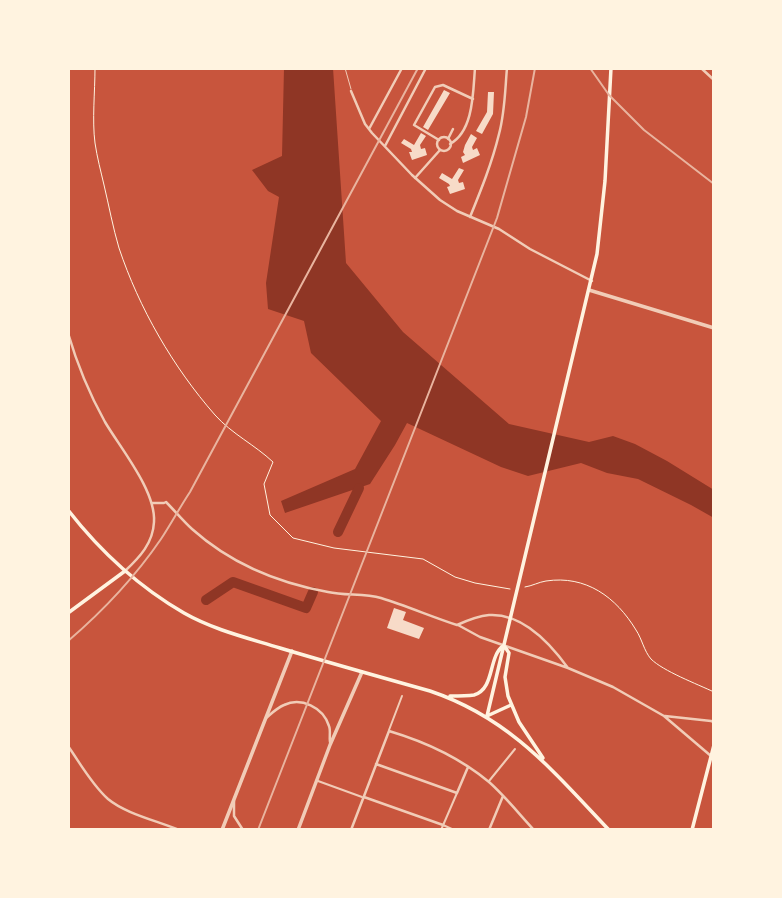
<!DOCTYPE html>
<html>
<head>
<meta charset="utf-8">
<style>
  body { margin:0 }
  #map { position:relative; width:782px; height:898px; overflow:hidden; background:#c8553d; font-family:Mulish,sans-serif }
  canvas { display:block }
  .frame { position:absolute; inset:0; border:70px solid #fff3e0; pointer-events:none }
</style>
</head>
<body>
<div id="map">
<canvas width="782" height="898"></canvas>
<div class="frame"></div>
</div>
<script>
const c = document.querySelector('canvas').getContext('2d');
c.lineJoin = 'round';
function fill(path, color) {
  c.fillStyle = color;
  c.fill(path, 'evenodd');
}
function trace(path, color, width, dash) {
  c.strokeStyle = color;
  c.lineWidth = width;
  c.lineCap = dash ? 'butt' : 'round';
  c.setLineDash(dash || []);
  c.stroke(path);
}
const water = new Path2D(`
  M284 68H333L346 263 403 332 509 424 589 442 613 436 635 444 667 461 714 490V518L691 505 638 479 607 473 581 463 528 476 501 467 407 423 395 445 370 484 285 513 281 501 355 469 381 421 311 353 304 321 268 309 266 283 279 197 268 191 252 170 282 156Z`);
const river = new Path2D(`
  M338 532 359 488
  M206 600 233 582 306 608 313 592`);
const building = new Path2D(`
  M444 90 450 93 428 130 423 127Z
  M488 92H494L493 114 482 134 476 131 487 112Z
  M421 133 426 136 420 145 421 149 425 148 427 155 412 160 409 152H412L411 149 401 143 404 139 414 145Z
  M471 134 477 138 472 147 473 150 477 148 480 155 463 163 461 157 465 155 463 152 465 145Z
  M459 168 464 170 458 180 459 183 463 182 465 189 450 194 447 187 450 186 449 184 439 178 442 173 452 179Z
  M394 608 406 612 403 620 424 628 419 639 387 628Z`);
const path = new Path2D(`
  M95 68C95 92 92 120 95 143 97 157 101 172 104 185 109 206 113 228 119 248 139 308 173 367 215 415 232 434 255 445 273 462L264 484 270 515 293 538 334 548 423 559 455 577 475 583 510 589
  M525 587C532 586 539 582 546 581 586 575 616 597 636 630 642 639 644 651 651 659 663 671 697 684 714 692`);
const service = new Path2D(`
  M345 68 351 89`);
const pedestrian = new Path2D(`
  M389 730 402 696
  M318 781 362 797
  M489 781 515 749
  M443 825 454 830
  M441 830 457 793`);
const minor = new Path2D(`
  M701 68 714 80
  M351 91 365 124 372 133 412 175 440 200 457 211 499 229 530 249 592 281
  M369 129 402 68
  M437 144a7 7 0 1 1 14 0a7 7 0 1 1-14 0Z
  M448 139 453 129
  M439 140 414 125 435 87 443 85 473 99
  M450 144C474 131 473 91 475 68
  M385 146 426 68
  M415 178 440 150
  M470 217C481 190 492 163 499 134 505 112 505 90 507 68
  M68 333C77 364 90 395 105 422 121 449 156 491 154 522 153 543 140 557 125 571
  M152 503H164L166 502C175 511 183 521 192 529 230 563 278 583 328 592 345 596 364 593 381 598 407 606 432 617 457 625 468 620 478 616 489 615 522 613 550 643 568 668
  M458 625 480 637 568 668 613 687 664 716 711 756
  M665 716 711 721 714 722
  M266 718C272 713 277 708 284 705 301 697 323 707 329 726 331 731 329 737 330 742
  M68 746C80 763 92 785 108 799 126 814 158 821 179 830
  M376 764 457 793 468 767
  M364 797 443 825
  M234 801V816L243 830
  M351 830 389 731C426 742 459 757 489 782 505 796 519 814 534 830
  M489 830 503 796`);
const tertiary = new Path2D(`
  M589 290 714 328
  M222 830 292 651
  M298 830 330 745 362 672`);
const secondary = new Path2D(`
  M68 510C100 551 139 587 184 613 214 630 248 638 280 648 330 663 380 677 430 691 510 718 553 771 609 830
  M68 613 125 571
  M505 647 509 653 505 677 508 696 519 722 543 758
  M450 696C458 696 467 696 474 695 495 689 488 657 503 646
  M487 716 597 254 605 181 611 68
  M487 716 511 705`);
const primary = new Path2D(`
  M692 830 714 745`);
const rail = new Path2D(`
  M590 68 609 95 644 130 714 184
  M68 641C103 611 135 577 161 539 171 524 180 507 190 492L418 68
  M258 830 497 218 526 117 535 68`);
fill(water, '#8f3625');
trace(river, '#8f3625', 10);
fill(building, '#f7dbc8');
trace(path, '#fff3e0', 1);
trace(service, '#f1ccb7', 1);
trace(pedestrian, '#f1ccb7', 2);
trace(minor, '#f1ccb7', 2.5);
trace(tertiary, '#f1ccb7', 3.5);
trace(secondary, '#fff3e0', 3.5);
trace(primary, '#fff3e0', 3.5);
trace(rail, '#e9b49f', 2);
</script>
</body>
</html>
